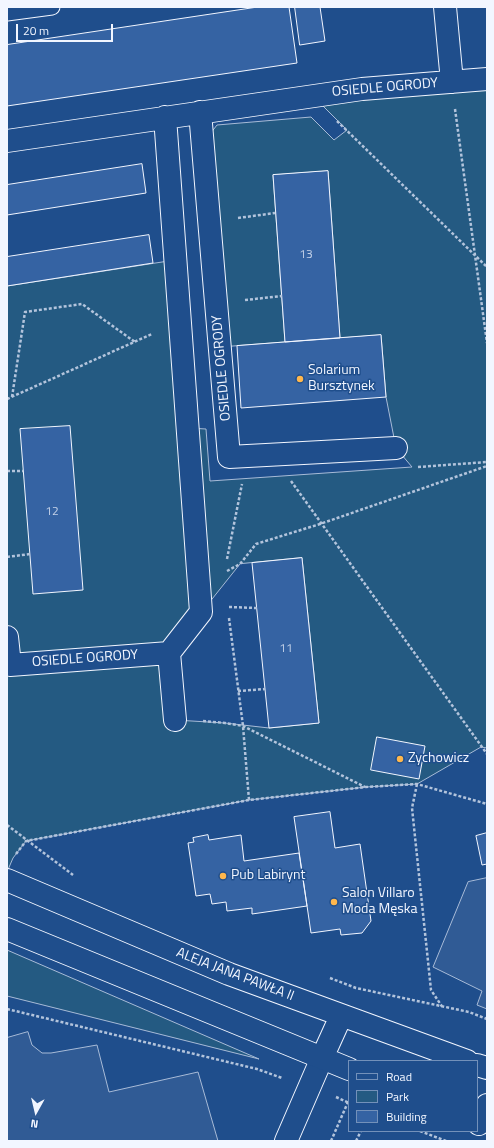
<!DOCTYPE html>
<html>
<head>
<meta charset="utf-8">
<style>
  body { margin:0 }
  #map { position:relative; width:494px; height:1148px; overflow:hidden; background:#1f4e8c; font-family:"Titillium Web",sans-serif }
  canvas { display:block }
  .frame { position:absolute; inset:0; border:8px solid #f2f6ff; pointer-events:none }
  .legend { position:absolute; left:348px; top:1060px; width:130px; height:72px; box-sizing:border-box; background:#1f4e8c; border:1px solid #7391ba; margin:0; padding:5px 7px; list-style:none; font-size:12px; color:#f2f6ff }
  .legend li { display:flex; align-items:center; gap:8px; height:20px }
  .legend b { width:20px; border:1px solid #7391ba }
  .north { position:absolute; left:16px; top:1092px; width:40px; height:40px; -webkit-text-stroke:3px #1f4e8c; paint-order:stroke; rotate:188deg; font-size:11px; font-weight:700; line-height:16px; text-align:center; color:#f2f6ff }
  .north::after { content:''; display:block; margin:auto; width:14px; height:18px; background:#f2f6ff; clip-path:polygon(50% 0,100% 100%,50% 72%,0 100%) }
  .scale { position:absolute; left:16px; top:24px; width:97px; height:18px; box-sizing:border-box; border:2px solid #f2f6ff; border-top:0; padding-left:5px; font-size:12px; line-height:14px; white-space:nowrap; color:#f2f6ff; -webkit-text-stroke:3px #1f4e8c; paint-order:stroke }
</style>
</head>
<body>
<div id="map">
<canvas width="494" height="1148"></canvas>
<div class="frame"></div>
<ul class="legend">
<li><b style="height:5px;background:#1f4e8c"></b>Road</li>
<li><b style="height:11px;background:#245a82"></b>Park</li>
<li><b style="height:11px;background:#3563a3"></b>Building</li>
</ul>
<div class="north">N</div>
<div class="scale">20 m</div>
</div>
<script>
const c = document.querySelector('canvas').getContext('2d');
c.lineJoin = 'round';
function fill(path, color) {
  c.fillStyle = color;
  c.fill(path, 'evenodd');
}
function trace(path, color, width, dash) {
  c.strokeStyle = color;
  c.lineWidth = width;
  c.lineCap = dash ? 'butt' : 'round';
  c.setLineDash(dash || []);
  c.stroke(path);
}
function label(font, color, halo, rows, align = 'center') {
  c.font = font + ' "Titillium Web",sans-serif';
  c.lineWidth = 3;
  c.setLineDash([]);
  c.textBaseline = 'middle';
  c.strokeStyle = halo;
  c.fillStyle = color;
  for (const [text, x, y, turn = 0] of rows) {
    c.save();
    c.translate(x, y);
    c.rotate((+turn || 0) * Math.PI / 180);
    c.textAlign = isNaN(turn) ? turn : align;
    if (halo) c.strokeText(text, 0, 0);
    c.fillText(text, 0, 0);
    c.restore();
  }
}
const green = new Path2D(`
  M487 85V748L481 747 417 784 366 787 249 800 26 841 13 858 7 872V286L175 260 188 428 206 429 210 481 412 467 396 448 386 397 381 335 340 338 328 171 273 175 285 342 220 347 203 143 217 125 311 117 334 140 347 130 312 95ZM302 558 319 723 269 728 225 723 175 720 169 653 240 564Z
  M7 950 259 1059 7 996Z`);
const parking = new Path2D(`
  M487 878V1009L477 1005 482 991 433 967 468 882Z
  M28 1032 32 1045 42 1053H51L97 1045 109 1092 198 1072 218 1141H7V1038Z`);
const building = new Path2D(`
  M258 7H289L297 63 7 106V45Z
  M295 7H320L325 41 300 45Z
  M142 164 146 193 7 215V185Z
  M328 171 340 338 285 342 273 175Z
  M149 235 153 263 7 286V257Z
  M381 335 386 397 241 408 237 346Z
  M70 426 83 590 33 594 20 429Z
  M302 558 319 723 269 728 252 563Z
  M377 737 425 746 419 779 371 770Z
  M330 812 335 848 360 844 371 921 362 933 341 935 340 929 311 933 294 817Z
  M487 833V864L482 865 476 836Z
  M208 835 209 840 241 835 244 861 299 853 307 906 252 914V908L227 911 226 902 212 904 210 894 196 896 188 843 194 842 193 838Z`);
const path = new Path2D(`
  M455 109 487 343
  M337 121 487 267
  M238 218 275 213
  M245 300 282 296
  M12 397 25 312 82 304 135 342
  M7 399 152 334
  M418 467 487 462
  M7 471H23
  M291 481 487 754
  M7 557 30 554
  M227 559 242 484
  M227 571 240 564 256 544 320 524 487 466
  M229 607 257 608
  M229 618 243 726 249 800
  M238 691 265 689
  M203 721 225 723 243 726 365 787
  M417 784 412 808 431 990 443 1008
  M7 825 73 875
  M16 854 26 841 249 800 366 787 417 784 487 804
  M330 978 356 988 469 1012 487 1019
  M7 1009 257 1069 282 1078
  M336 1097 349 1103
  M420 1131 446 1141
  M331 1141 348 1102
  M356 1141 361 1131`);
const lane = new Path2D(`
  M7 13 52 7`);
const street = new Path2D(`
  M445 7 452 82
  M200 112 229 457 396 448
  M165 117 201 612 169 653
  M7 141 362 89 487 79
  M7 637 10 665 169 653 175 720
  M286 1141 322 1058`);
const secondary = new Path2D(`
  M7 880 229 974 467 1061
  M7 929 349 1069
  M322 1058 341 1016
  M477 1065 487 1068
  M479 1124 487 1105`);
const markers = [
  [300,379,4,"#ffb74d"],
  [400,759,4,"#ffb74d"],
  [223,876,4,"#ffb74d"],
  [334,902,4,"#ffb74d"]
];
const numberNames = [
  ["13",306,255],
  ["12",52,512],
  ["11",286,649]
];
const streetNames = [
  ["OSIEDLE OGRODY",385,88,-5],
  ["OSIEDLE OGRODY",222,368,-95],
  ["OSIEDLE OGRODY",85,659,-4],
  ["ALEJA JANA PAWŁA II",235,975,21]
];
const poiNames = [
  ["Solarium",308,371],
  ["Bursztynek",308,387],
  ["Zychowicz",408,759],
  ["Pub Labirynt",231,876],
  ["Salon Villaro",342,894],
  ["Moda Męska",342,910]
];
fill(green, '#245a82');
trace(green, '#a8bbd7', 1);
fill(parking, '#305b95');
trace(parking, '#a8bbd7', 1);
fill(building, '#3563a3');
trace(building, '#f2f6ff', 1);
trace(lane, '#f2f6ff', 17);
trace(street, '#f2f6ff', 24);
trace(secondary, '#f2f6ff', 24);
trace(path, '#b3c4dc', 2.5, [3, 2]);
trace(lane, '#1f4e8c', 15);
trace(street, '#1f4e8c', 22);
trace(secondary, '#1f4e8c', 22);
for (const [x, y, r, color] of markers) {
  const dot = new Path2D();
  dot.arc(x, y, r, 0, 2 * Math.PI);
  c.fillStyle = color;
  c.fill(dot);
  trace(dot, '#1f4e8c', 1.5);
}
label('12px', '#c3d1e8', null, numberNames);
label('14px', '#f2f6ff', '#1f4e8c', streetNames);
label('14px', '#f2f6ff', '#1f4e8c', poiNames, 'left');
</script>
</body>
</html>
